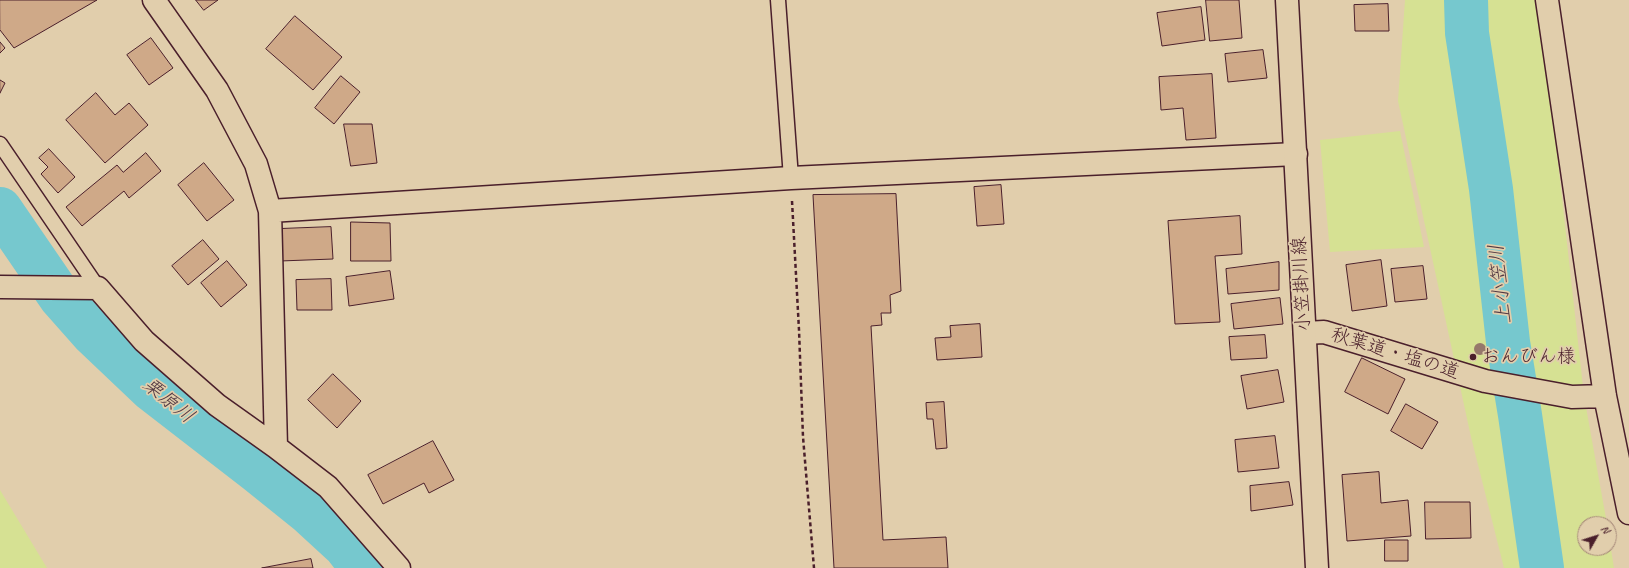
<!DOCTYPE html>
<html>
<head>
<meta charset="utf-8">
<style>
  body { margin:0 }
  #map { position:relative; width:1629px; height:568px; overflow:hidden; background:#e1ceac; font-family:Caveat,sans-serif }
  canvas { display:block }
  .north { position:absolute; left:1577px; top:516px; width:40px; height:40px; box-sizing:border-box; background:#e1ceac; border:1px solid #a58878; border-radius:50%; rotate:51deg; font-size:11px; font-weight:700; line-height:16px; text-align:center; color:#4a1f2b }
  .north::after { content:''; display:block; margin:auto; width:14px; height:18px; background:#4a1f2b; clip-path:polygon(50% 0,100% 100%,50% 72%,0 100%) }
</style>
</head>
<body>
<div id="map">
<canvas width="1629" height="568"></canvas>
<div class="north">N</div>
</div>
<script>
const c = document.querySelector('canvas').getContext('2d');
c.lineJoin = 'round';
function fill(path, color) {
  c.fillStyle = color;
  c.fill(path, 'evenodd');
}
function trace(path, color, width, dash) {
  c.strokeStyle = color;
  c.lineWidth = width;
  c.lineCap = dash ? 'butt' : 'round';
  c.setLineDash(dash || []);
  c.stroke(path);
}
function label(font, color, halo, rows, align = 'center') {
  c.font = font + ' Caveat,"Klee One",sans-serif';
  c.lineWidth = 3.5;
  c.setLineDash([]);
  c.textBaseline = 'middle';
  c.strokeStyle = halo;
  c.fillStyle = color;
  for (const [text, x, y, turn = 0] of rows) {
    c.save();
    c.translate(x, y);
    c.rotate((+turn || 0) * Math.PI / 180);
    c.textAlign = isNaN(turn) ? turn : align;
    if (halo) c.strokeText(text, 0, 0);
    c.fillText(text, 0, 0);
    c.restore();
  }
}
const green = new Path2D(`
  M1405 0H1540L1584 396 1607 524H1585V548H1609V537L1614 568H1504L1471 437 1398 101Z
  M1400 131 1424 247 1330 252 1320 140Z
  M0 490 47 568H0Z`);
const river = new Path2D(`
  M1466 0 1467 33 1491 189 1508 342 1520 415 1542 568
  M0 209 61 298 92 333 151 389 257 471 308 512 345 546 362 568`);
const building = new Path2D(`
  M0 0H97L14 48 0 30Z
  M196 0H218L204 10Z
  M1206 0H1239L1242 38 1210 41Z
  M1388 4 1389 31H1355L1354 5Z
  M1201 7 1205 40 1162 46 1157 13Z
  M295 16 342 57 313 90 266 49Z
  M151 38 173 68 149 85 127 55Z
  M0 42 5 48 0 53Z
  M1263 50 1267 78 1228 82 1225 54Z
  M1212 74 1216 138 1186 140 1183 108 1161 110 1159 77Z
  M341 76 360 92 334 124 315 108Z
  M0 80 5 83 0 93Z
  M96 93 115 115 129 103 148 125 105 163 66 120Z
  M344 124H372L377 163 351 166Z
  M49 149 75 177 58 193 41 174 48 167 39 158Z
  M146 153 161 171 129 198 124 191 82 226 66 207 117 165 123 172Z
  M204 163 234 200 207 221 178 185Z
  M1001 185 1004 224 977 226 974 187Z
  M896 194 901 291 890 295 891 313H881L882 325 871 326 883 540 946 537 948 568H834L813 195Z
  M1240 216 1242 254 1215 256 1220 322 1175 324 1168 221Z
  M351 222 390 223 391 261H351Z
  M331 227 333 259 280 261 279 229Z
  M203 240 219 259 188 285 172 266Z
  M1381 260 1387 306 1352 311 1346 265Z
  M227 261 247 285 221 307 201 283Z
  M1279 262V290L1228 294 1226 269Z
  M1423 266 1427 299 1395 302 1391 269Z
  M390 271 394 299 349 306 346 277Z
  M331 279 332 310H297L296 280Z
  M1280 298 1283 324 1234 329 1231 304Z
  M980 324 982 357 937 360 935 338 951 337 950 326Z
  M1265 335 1267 358 1231 360 1229 337Z
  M1362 358 1405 379 1388 414 1345 392Z
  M1278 370 1284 402 1247 409 1241 376Z
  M333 374 361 401 337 428 308 400Z
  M944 402 947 448 936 449 933 419H927L926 403Z
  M1406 404 1438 422 1422 449 1391 431Z
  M1275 436 1279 468 1238 472 1235 440Z
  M433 441 454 480 429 493 424 483 383 504 368 475Z
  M1379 472 1381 503 1408 500 1411 536 1347 541 1342 475Z
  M1289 482 1293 505 1251 511 1250 486Z
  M1425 502H1470L1471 538 1426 539Z
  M1385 540H1408V561H1385Z
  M311 559 313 568H262Z`);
const path = new Path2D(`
  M792 201 799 330 803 437 814 568`);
const service = new Path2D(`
  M778 0 791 178
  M0 144 98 288`);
const minor = new Path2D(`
  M154 0 217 90 256 164 270 211 276 447
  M1547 0 1605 396 1629 513
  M270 211 791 178 1296 154
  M0 287 98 288 144 341 217 405 276 447 328 487 399 568
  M1305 333 1324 332 1485 381 1572 397 1605 396`);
const secondary = new Path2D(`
  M1287 0 1317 568`);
const trees = [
  [1480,349]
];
const markers = [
  [1473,357,4,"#4a1f2b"]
];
const streetNames = [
  ["小笠掛川線",1302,284,-93],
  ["秋葉道・塩の道",1395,354,17]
];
const poiNames = [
  ["おんびん様",1481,357]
];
const waterNames = [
  ["上小笠川",1501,284,-96],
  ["栗原川",168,401,39]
];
fill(green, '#d6e193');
trace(river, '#76c8ce', 44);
fill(building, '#cfa988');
trace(building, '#4a1f2b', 1);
trace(service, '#4a1f2b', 17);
trace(minor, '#4a1f2b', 25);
trace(secondary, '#4a1f2b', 25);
trace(path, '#4a1f2b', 2.5, [4, 3]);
trace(service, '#e1ceac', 14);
trace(minor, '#e1ceac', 22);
trace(secondary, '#e1ceac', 22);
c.fillStyle = '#96786b';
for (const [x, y] of trees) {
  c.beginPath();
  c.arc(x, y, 6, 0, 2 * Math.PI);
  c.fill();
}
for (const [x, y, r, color] of markers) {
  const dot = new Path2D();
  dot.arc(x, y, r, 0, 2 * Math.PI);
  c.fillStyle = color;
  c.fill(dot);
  trace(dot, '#e1ceac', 1.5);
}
label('19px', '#4a1f2b', '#e1ceac', streetNames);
label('19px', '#4a1f2b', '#e1ceac', poiNames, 'left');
label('italic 20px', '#513843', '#e1ceac', waterNames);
</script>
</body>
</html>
